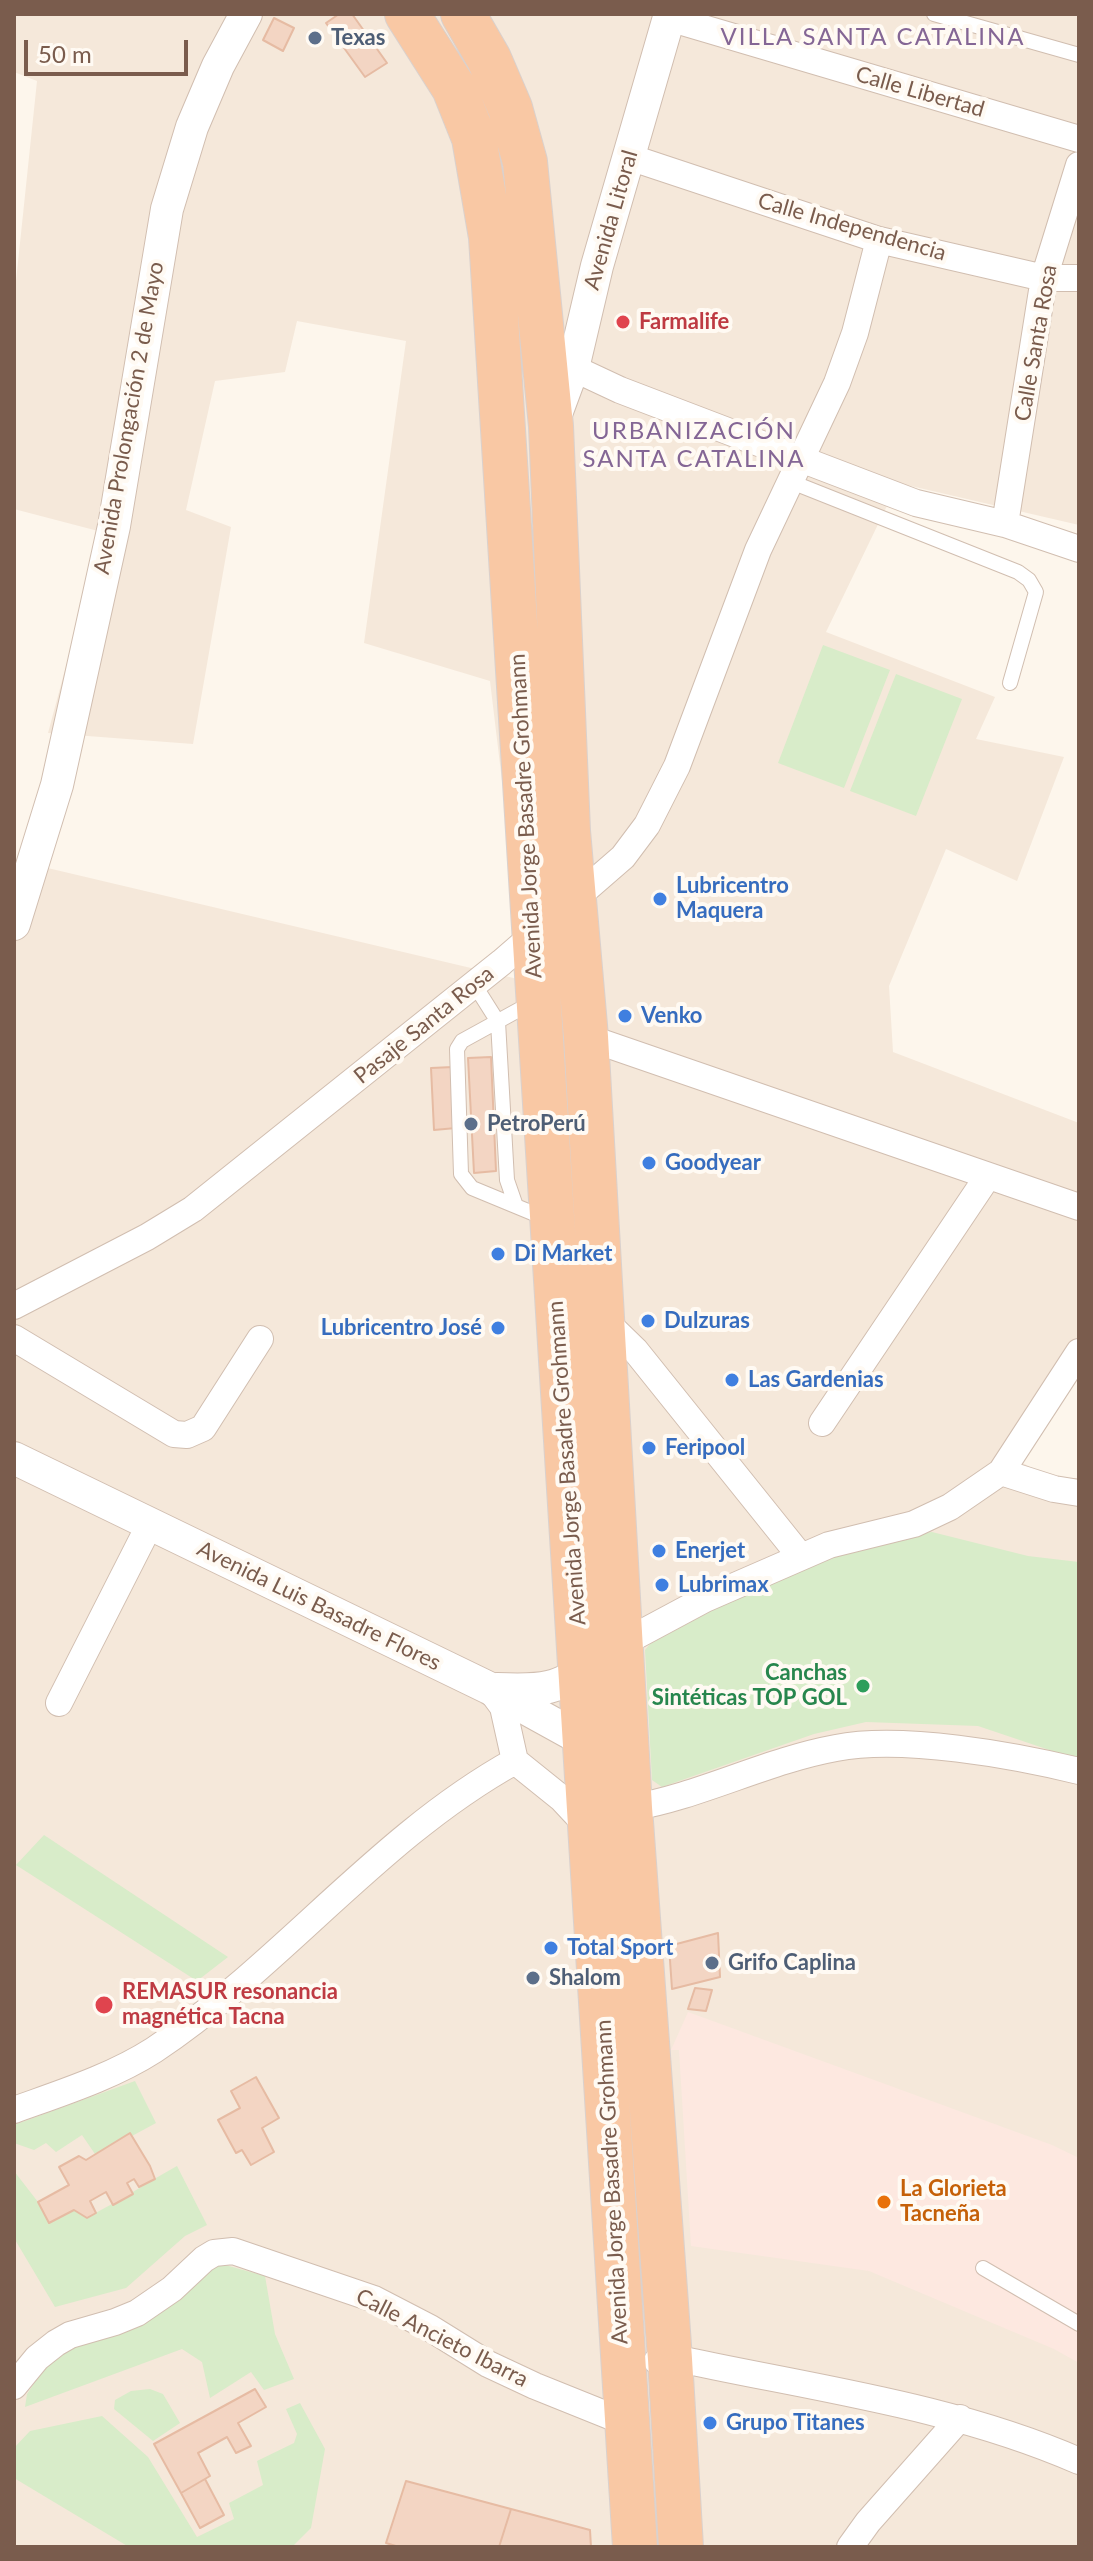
<!DOCTYPE html>
<html>
<head>
<meta charset="utf-8">
<style>
  body { margin:0 }
  #map { position:relative; width:1093px; height:2561px; overflow:hidden; background:#fdf6ec; font-family:Lato,sans-serif }
  canvas { display:block }
  .frame { position:absolute; inset:0; border:16px solid #7a5c4d; pointer-events:none }
  .scale { position:absolute; left:24px; top:40px; width:164px; height:36px; box-sizing:border-box; border:4px solid #7a5c4d; border-top:0; padding-left:10px; font-size:24px; line-height:28px; white-space:nowrap; color:#7a5c4d; -webkit-text-stroke:6px #fffaf3; paint-order:stroke }
</style>
</head>
<body>
<div id="map">
<canvas width="1093" height="2561"></canvas>
<div class="frame"></div>
<div class="scale">50 m</div>
</div>
<script>
const c = document.querySelector('canvas').getContext('2d');
c.lineJoin = 'round';
function fill(path, color) {
  c.fillStyle = color;
  c.fill(path, 'evenodd');
}
function trace(path, color, width, dash) {
  c.strokeStyle = color;
  c.lineWidth = width;
  c.lineCap = dash ? 'butt' : 'round';
  c.setLineDash(dash || []);
  c.stroke(path);
}
function label(font, color, halo, rows, align = 'center') {
  c.font = font + ' Lato,sans-serif';
  c.lineWidth = 8;
  c.setLineDash([]);
  c.textBaseline = 'middle';
  c.strokeStyle = halo;
  c.fillStyle = color;
  for (const [text, x, y, turn = 0] of rows) {
    c.save();
    c.translate(x, y);
    c.rotate((+turn || 0) * Math.PI / 180);
    c.textAlign = isNaN(turn) ? turn : align;
    if (halo) c.strokeText(text, 0, 0);
    c.fillText(text, 0, 0);
    c.restore();
  }
}
const residential = new Path2D(`
  M14 14H1079V525L898 483 826 632 995 697 976 739 1064 757 1017 881 946 849 889 986 893 1052 1079 1123V1374L1019 1461 1053 1479 1079 1478V2547H14V874L18 861 526 981 490 681 364 643 406 341 297 321 285 372 215 381 186 510 231 527 193 744 48 733 102 532 14 509V300L37 81 14 72Z`);
const commercial = new Path2D(`
  M688 2012 1052 2145 1079 2158V2363L1054 2349 869 2271 691 2246 679 2050H671Z`);
const green = new Path2D(`
  M823 645 890 670 844 788 778 763Z
  M896 674 962 699 916 816 850 791Z
  M932 1532 1028 1556 1079 1562V1760L978 1726 866 1722 814 1734 662 1787 652 1780 645 1650 650 1644 791 1568 885 1537Z
  M44 1835 228 1957 197 1981 16 1865Z
  M135 2081 156 2123 132 2136 130 2134 95 2154 82 2135 56 2152 46 2143 34 2150 14 2143V2125Z
  M177 2166 207 2225 185 2236 126 2288 55 2307 14 2238V2171L38 2202 50 2223 74 2210 87 2217C119 2202 146 2183 177 2166Z
  M218 2263 265 2276 275 2334 294 2379 264 2390 251 2372 210 2398 202 2362 182 2349 25 2407 27 2394 59 2346Z
  M150 2389 163 2394 180 2423 153 2441 114 2409 115 2400 131 2391Z
  M300 2403 325 2449 311 2528 292 2547H129L14 2478V2448L30 2431 102 2416 148 2457 197 2537 234 2519 229 2503 263 2485 257 2461 294 2443 297 2434 286 2409Z`);
const building = new Path2D(`
  M339 14H352L387 63 365 77 326 23Z
  M274 18 294 28 283 51 263 40Z
  M491 1057 496 1171 474 1173 468 1058Z
  M453 1067 456 1128 434 1130 431 1068Z
  M718 1933 720 1977 672 1989 669 1946Z
  M695 1988 712 1990 706 2011 688 2009Z
  M256 2077 279 2118 262 2128 274 2152 251 2165 242 2150 236 2153 218 2120 240 2108 231 2091Z
  M130 2133 150 2166 155 2179 139 2187 134 2179 127 2183 133 2194 113 2205 106 2192 90 2201 96 2213 87 2218 74 2210 49 2223 38 2202 69 2185 59 2167 79 2156 86 2160Z
  M255 2389 266 2407 238 2423 251 2446 236 2453 227 2437 198 2453 210 2476 181 2493 154 2444Z
  M205 2479 224 2515 200 2528 181 2493Z
  M406 2481 511 2509 499 2547H399L386 2543Z
  M511 2509 590 2530 591 2547H499Z`);
const service = new Path2D(`
  M934 14 1079 55
  M789 481 1018 572 1029 580 1036 592 1010 683
  M474 984 498 1022 507 1180 516 1206
  M533 1002 462 1041 457 1049 461 1174 472 1188 547 1219
  M983 2268 1079 2324`);
const minor = new Path2D(`
  M669 18 1079 139
  M629 157 879 240 1044 278H1079
  M559 357 573 368 620 390 916 503 1005 524 1079 549
  M1005 524 1044 278 1079 165
  M586 1037 1079 1207
  M14 1306 147 1237 193 1209 502 962 623 857 647 825 677 766 758 550 837 383 855 333 879 240
  M601 1317 635 1350 801 1557
  M14 1338 174 1434 187 1435 203 1428 260 1339
  M822 1423 988 1176
  M1001 1472 1054 1489 1079 1493
  M621 1644 705 1599 829 1545 914 1524 950 1507 1001 1472 1079 1352
  M489 1688 503 1707 515 1761 561 1798 589 1828
  M59 1703 150 1524
  M630 1808C701 1796 765 1761 836 1748 902 1735 1013 1755 1079 1771
  M14 2110C61 2093 112 2077 154 2050 283 1964 379 1836 515 1761
  M657 2361 670 2359 688 2361C820 2389 955 2407 1079 2461
  M14 2386 37 2358 56 2343 70 2335 115 2322 137 2313 172 2289 204 2259 214 2253 233 2251 374 2299 430 2328 488 2364 535 2386 627 2423
  M850 2547 868 2522 960 2418`);
const tertiary = new Path2D(`
  M553 422 573 368 597 266 670 14
  M14 924 57 785 114 526 167 209 192 127 218 66 246 14
  M14 1458 489 1688 585 1741 599 1739
  M497 1689C543 1691 557 1690 595 1663`);
const trunk = new Path2D(`
  M407 14 454 88 474 138 491 237 635 2547
  M463 14 489 59 510 108 525 162 551 426 568 831 586 1037 630 1808 670 2359 681 2547`);
const markers = [
  [315,38,8,"#5c6f8a"],
  [623,322,8,"#e0444e"],
  [660,899,8,"#3f7fe0"],
  [625,1016,8,"#3f7fe0"],
  [471,1124,8,"#5c6f8a"],
  [649,1163,8,"#3f7fe0"],
  [498,1254,8,"#3f7fe0"],
  [648,1321,8,"#3f7fe0"],
  [498,1328,8,"#3f7fe0"],
  [732,1380,8,"#3f7fe0"],
  [649,1448,8,"#3f7fe0"],
  [659,1551,8,"#3f7fe0"],
  [662,1585,8,"#3f7fe0"],
  [863,1686,8,"#2e9e5b"],
  [551,1948,8,"#3f7fe0"],
  [712,1963,8,"#5c6f8a"],
  [533,1978,8,"#5c6f8a"],
  [104,2005,10,"#e0444e"],
  [884,2202,8,"#e8710a"],
  [710,2423,8,"#3f7fe0"]
];
const serviceNames = [
  ["Texas",331,38],
  ["PetroPerú",487,1124],
  ["Grifo Caplina",728,1963],
  ["Shalom",549,1978]
];
const streetNames = [
  ["Calle Libertad",920,92,16],
  ["Avenida Litoral",611,220,-74],
  ["Calle Independencia",852,227,16],
  ["Calle Santa Rosa",1036,343,-80],
  ["Avenida Prolongación 2 de Mayo",129,418,-80],
  ["Avenida Jorge Basadre Grohmann",526,816,-93],
  ["Pasaje Santa Rosa",424,1025,-39],
  ["Avenida Jorge Basadre Grohmann",567,1463,-94],
  ["Avenida Luis Basadre Flores",319,1606,26],
  ["Avenida Jorge Basadre Grohmann",612,2182,-93],
  ["Calle Ancieto Ibarra",442,2338,27]
];
const healthNames = [
  ["Farmalife",639,322],
  ["REMASUR resonancia",122,1992],
  ["magnética Tacna",122,2017]
];
const shopNames = [
  ["Lubricentro",676,886],
  ["Maquera",676,911],
  ["Venko",641,1016],
  ["Goodyear",665,1163],
  ["Di Market",514,1254],
  ["Dulzuras",664,1321],
  ["Lubricentro José",482,1328,"right"],
  ["Las Gardenias",748,1380],
  ["Feripool",665,1448],
  ["Enerjet",675,1551],
  ["Lubrimax",678,1585],
  ["Total Sport",567,1948],
  ["Grupo Titanes",726,2423]
];
const leisureNames = [
  ["Canchas",847,1673],
  ["Sintéticas TOP GOL",847,1698]
];
const foodNames = [
  ["La Glorieta",900,2189],
  ["Tacneña",900,2214]
];
const neighbourhoodNames = [
  ["VILLA SANTA CATALINA",873,37],
  ["URBANIZACIÓN",694,431],
  ["SANTA CATALINA",694,459]
];
fill(residential, '#f5e8da');
fill(commercial, '#fde8e0');
fill(green, '#d8ecc9');
fill(building, '#f3d5c3');
trace(building, '#e6bba3', 2);
trace(service, '#d1beb0', 16);
trace(minor, '#d1beb0', 28);
trace(tertiary, '#d1beb0', 34);
trace(trunk, '#dad1cd', 46);
trace(service, '#fff', 14);
trace(minor, '#fff', 26);
trace(tertiary, '#fff', 32);
trace(trunk, '#f9c8a4', 44);
for (const [x, y, r, color] of markers) {
  const dot = new Path2D();
  dot.arc(x, y, r, 0, 2 * Math.PI);
  c.fillStyle = color;
  c.fill(dot);
  trace(dot, '#fffaf3', 3);
}
label('bold 22px', '#4e5e75', '#fffaf3', serviceNames, 'left');
label('22px', '#7a5c4d', '#fffaf3', streetNames);
label('bold 22px', '#be3a42', '#fffaf3', healthNames, 'left');
label('bold 22px', '#366cbe', '#fffaf3', shopNames, 'left');
label('bold 22px', '#27864d', '#fffaf3', leisureNames, 'right');
label('bold 22px', '#c56008', '#fffaf3', foodNames, 'left');
c.letterSpacing = '2px';
label('24px', '#846695', '#fffaf3', neighbourhoodNames);
c.letterSpacing = '0px';
</script>
</body>
</html>
